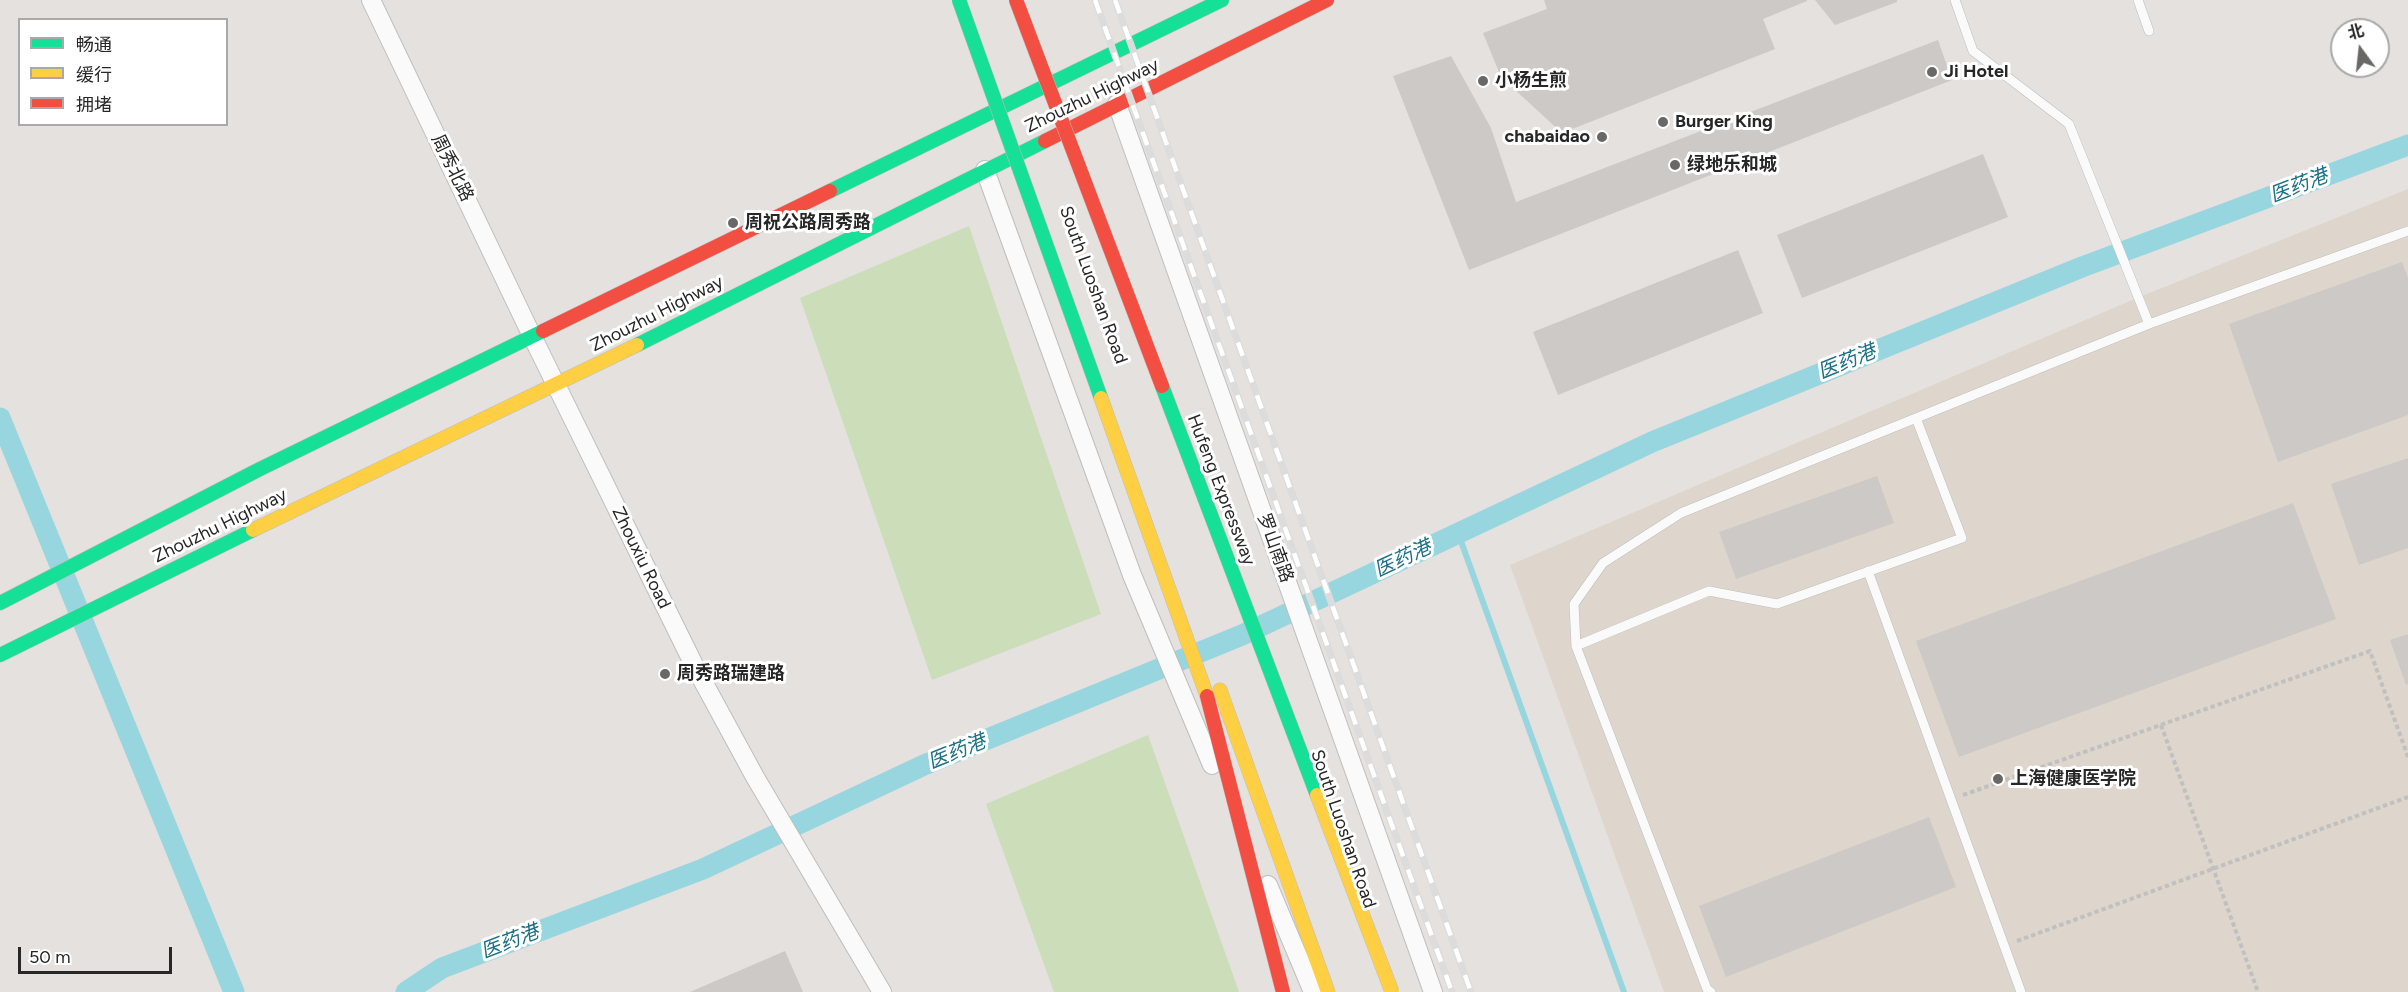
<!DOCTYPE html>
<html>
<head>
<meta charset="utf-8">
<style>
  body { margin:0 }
  #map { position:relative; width:2408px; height:992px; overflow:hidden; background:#e4e1de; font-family:Figtree,"Noto Sans SC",sans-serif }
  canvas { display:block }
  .legend { position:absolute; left:18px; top:18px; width:210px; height:108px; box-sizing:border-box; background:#fff; border:2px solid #a9a9a9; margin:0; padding:8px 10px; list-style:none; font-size:18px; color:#272727 }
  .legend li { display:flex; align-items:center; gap:12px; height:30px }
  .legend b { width:30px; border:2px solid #a9a9a9 }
  .north { position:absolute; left:2330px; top:18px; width:60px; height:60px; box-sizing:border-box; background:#fff; border:2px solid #a9a9a9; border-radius:50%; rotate:345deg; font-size:16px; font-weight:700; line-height:24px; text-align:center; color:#272727 }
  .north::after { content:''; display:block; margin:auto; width:21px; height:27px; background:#696867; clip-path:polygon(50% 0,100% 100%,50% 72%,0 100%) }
  .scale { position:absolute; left:18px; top:947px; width:154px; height:27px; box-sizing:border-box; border:3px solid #272727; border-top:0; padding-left:8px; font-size:18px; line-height:21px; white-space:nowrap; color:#272727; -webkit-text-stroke:4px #fff; paint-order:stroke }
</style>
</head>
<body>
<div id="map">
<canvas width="2408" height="992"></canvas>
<ul class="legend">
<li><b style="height:8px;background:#16e098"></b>畅通</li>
<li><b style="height:8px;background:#ffcf43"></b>缓行</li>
<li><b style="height:8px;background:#f24e42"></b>拥堵</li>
</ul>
<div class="north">北</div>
<div class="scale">50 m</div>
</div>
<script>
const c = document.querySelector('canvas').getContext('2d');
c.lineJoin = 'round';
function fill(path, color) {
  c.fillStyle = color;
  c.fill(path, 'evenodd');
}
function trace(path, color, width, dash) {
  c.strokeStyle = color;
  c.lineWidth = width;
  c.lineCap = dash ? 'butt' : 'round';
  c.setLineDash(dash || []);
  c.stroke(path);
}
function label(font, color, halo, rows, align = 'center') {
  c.font = font + ' Figtree,"Noto Sans SC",sans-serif';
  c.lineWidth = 6;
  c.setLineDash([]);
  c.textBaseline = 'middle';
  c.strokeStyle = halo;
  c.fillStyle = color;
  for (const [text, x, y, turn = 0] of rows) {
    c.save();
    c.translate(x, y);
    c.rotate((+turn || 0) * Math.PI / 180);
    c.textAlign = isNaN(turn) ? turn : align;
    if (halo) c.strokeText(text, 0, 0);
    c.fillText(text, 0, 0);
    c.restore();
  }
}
const education = new Path2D(`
  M2408 189V992H1664L1510 565 2137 298Z`);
const green = new Path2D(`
  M969 226 1101 614 932 680 800 298Z
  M1148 735 1239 992H1054L986 804Z`);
const stream = new Path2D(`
  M1458 533 1624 992`);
const canal = new Path2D(`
  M0 418 234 992
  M406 992 442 968 703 869 924 765 1242 635 1652 442 2082 267 2408 145`);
const building = new Path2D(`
  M1544 0H1807V1L1763 19 1775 49 1562 133 1501 77 1483 33 1547 9Z
  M1815 0H1897V2L1835 25Z
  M1938 40 1952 80 1469 270 1393 76 1451 56 1491 128 1516 202Z
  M1983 154 2008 217 1802 298 1777 235Z
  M1738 250 1763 313 1558 395 1533 332Z
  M2402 262 2408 278V415L2278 462 2229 324Z
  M2408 458V548L2359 565 2331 484Z
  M1877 476 1894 523 1736 579 1719 532Z
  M2293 503 2336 619 1959 757 1916 641Z
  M2408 634V684L2406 685 2390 640Z
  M1929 817 1956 887 1726 977 1699 906Z
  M785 951 803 992H690Z`);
const path = new Path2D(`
  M2161 725 2258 992
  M1963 795 2370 651 2408 757
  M2017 941 2408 797`);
const lane = new Path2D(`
  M1955 0 1973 51 2069 124 2149 324
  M2138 0 2149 31
  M1868 571 2021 992
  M1576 646 1709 591 1777 604 1962 538 1916 418
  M1711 992 1707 989 1576 646 1574 604 1603 563 1681 513 2149 324 2408 231`);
const street = new Path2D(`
  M371 0 532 336 693 663 755 777 882 992
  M1117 104 1433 992
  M985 170 1132 575 1212 765
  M1268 885 1313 992`);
const fast = new Path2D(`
  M830 191 1222 0
  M637 345 1045 141
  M0 603 260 469 543 331
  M0 655 253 530`);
const slow = new Path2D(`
  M253 530 637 345
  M1220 690 1328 992`);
const jam = new Path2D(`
  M1045 141 1327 0
  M543 331 830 191`);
const rail = new Path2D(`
  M1095 0 1452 992
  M1115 0 1471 992`);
const fastBridge = new Path2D(`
  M959 0 1101 398
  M1162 386 1317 795`);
const slowBridge = new Path2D(`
  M1101 398 1207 696
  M1317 795 1392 992`);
const jamBridge = new Path2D(`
  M1016 0 1162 386
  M1207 696 1283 992`);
const markers = [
  [1932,72,6,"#696867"],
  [1483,81,6,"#696867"],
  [1663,122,6,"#696867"],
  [1602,137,6,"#696867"],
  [1675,165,6,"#696867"],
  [733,223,6,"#696867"],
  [665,674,6,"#696867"],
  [1998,779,6,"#696867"]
];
const poiNames = [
  ["Ji Hotel",1944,72],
  ["小杨生煎",1495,81],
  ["Burger King",1675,122],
  ["chabaidao",1590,137,"right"],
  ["绿地乐和城",1687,165],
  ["周祝公路周秀路",745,223],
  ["周秀路瑞建路",677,674],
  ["上海健康医学院",2010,779]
];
const streetNames = [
  ["Zhouzhu Highway",1092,96,-26],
  ["周秀北路",452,168,64],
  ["South Luoshan Road",1093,285,70],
  ["Zhouzhu Highway",657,314,-27],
  ["Hufeng Expressway",1221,490,69],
  ["Zhouzhu Highway",220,526,-26],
  ["罗山南路",1275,548,70],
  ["Zhouxiu Road",641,558,64],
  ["South Luoshan Road",1343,829,71]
];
const waterNames = [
  ["医药港",2299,186,-21],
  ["医药港",1847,362,-22],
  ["医药港",1403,559,-25],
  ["医药港",957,752,-22],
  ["医药港",510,942,-21]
];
fill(education, '#ded6cc');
fill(green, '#ccddba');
trace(stream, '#98d6df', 6);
trace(canal, '#98d6df', 21);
fill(building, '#ccc9c7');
trace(lane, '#bebebe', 10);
trace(street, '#bebebe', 20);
trace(fast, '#bebebe', 15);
trace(slow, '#bebebe', 15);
trace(jam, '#bebebe', 15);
trace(path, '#c1c0c0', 4, [4.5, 3]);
trace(lane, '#fbfafa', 9);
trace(street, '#fbfafa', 18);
trace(fast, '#16e098', 14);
trace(slow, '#ffcf43', 14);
trace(jam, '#f24e42', 14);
trace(rail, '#dcdcdd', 7);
trace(rail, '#fff', 4.5, [14]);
trace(fastBridge, '#bebdbc', 15, []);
trace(slowBridge, '#bebdbc', 15, []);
trace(jamBridge, '#bebdbc', 15, []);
trace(fastBridge, '#16e098', 14);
trace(slowBridge, '#ffcf43', 14);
trace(jamBridge, '#f24e42', 14);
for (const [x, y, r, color] of markers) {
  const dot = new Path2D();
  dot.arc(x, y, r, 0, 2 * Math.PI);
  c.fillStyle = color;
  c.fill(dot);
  trace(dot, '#fff', 2);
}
label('bold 18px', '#272727', '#fff', poiNames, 'left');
label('18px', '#272727', '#fff', streetNames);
label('italic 20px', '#1c7086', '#fff', waterNames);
</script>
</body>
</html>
